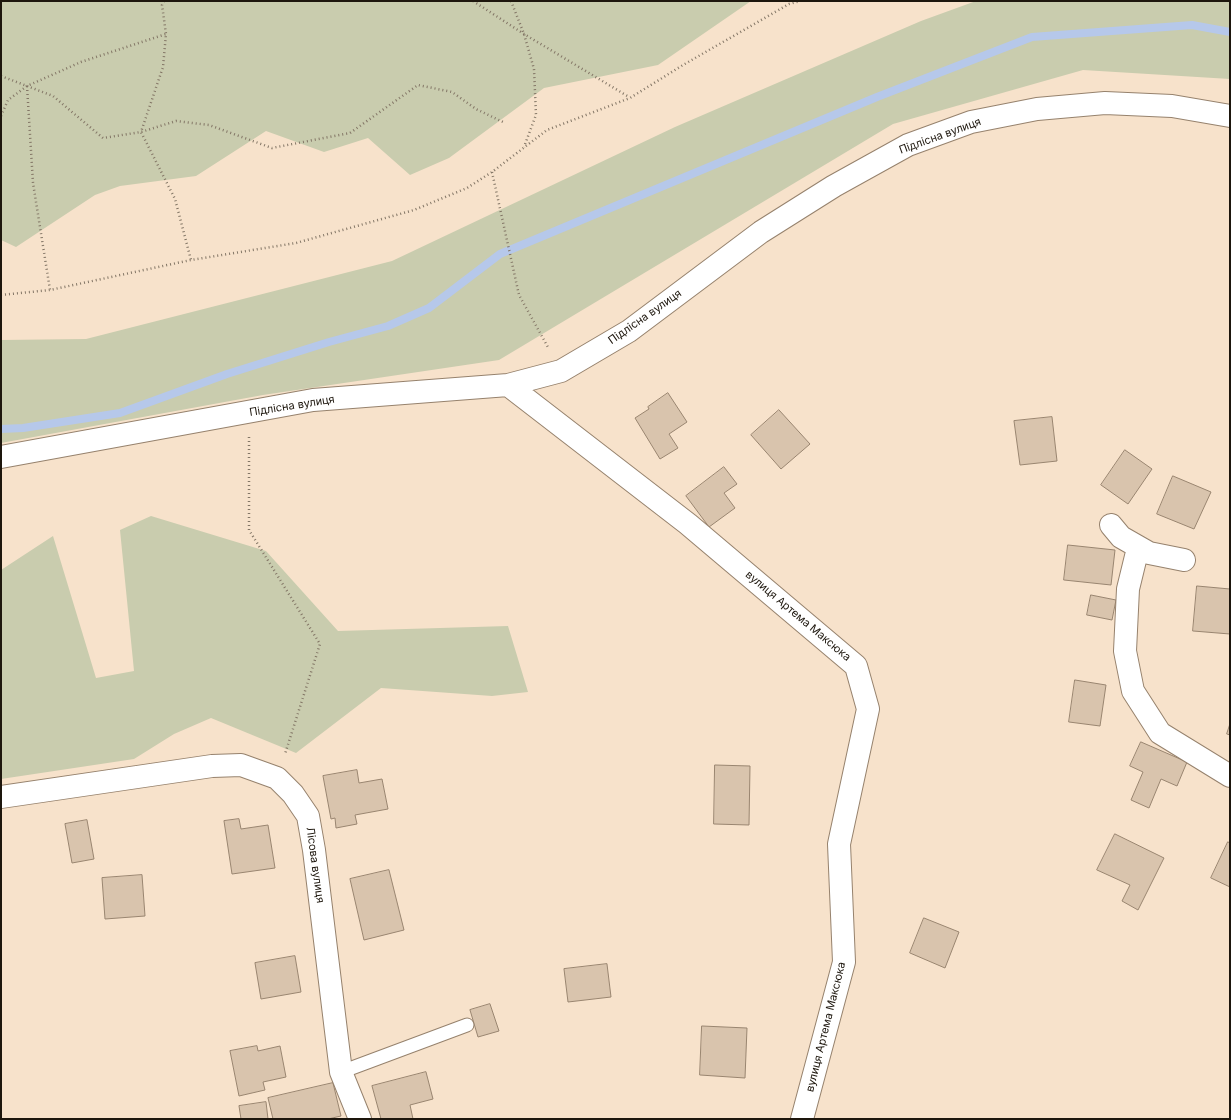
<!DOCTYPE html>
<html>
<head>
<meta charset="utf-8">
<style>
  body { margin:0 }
  #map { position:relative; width:1231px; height:1120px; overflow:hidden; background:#f7e2cb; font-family:Inter,sans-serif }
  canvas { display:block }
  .frame { position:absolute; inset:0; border:2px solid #1d160d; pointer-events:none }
</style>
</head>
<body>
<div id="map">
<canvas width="1231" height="1120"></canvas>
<div class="frame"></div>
</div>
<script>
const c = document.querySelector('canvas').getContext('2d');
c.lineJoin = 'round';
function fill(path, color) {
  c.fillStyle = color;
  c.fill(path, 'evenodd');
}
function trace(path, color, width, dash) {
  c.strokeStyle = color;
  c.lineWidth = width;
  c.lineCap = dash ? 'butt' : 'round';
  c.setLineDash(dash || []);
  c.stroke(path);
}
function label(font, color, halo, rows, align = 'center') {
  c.font = font + ' Inter,sans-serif';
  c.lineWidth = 3;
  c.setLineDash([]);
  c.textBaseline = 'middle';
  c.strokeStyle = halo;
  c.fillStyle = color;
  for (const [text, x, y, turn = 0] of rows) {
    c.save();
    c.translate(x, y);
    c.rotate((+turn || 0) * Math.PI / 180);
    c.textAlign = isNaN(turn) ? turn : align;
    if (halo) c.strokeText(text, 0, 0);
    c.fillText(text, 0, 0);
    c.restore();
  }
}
const green = new Path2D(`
  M1 1H751L658 65 544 88 449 158 410 175 368 138 324 152 266 131 196 176 120 186 95 195 16 247 1 240Z
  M976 1H1230V79L1083 70 893 124 499 360 263 395 1 443V340L86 339 392 261 675 127 921 21Z
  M151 516 266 551 338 631 508 626 528 692 492 696 381 688 296 753 211 718 174 734 134 759 1 779V570L53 536 96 678 134 671 120 530Z`);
const stream = new Path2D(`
  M1 429 23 428 120 413 227 374 329 342 388 326 429 308 500 254 877 97 1032 37 1192 25 1230 32`);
const building = new Path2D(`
  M668 393 687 422 669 434 678 448 660 459 635 418 649 409 648 407Z
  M779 410 810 444 781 469 751 435Z
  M1052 417 1057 461 1020 465 1014 421Z
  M1125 450 1152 469 1128 504 1101 485Z
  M724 467 737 484 724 493 735 508 709 527 686 496Z
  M1173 476 1211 492 1194 529 1157 514Z
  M1068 545 1115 550 1111 585 1064 580Z
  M1197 586 1230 589V634L1193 631Z
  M1091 595 1116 600 1112 620 1087 615Z
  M1075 680 1106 685 1100 726 1069 722Z
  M1230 724V735L1227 734Z
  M1141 742 1187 762 1177 786 1161 779 1149 808 1131 800 1143 772 1130 766Z
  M715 765 750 766 749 825 714 824Z
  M357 770 359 783 382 779 388 809 355 815 357 824 336 828 335 818 331 819 323 776Z
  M239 819 241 829 268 825 275 868 232 874 224 821Z
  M87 820 94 859 72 863 65 824Z
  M1115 834 1164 858 1138 910 1122 901 1130 885 1097 870Z
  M1228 842 1230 843V887L1211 878Z
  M389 870 404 930 364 940 350 879Z
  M142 875 145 916 105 919 102 878Z
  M924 918 959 932 945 968 910 953Z
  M295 956 301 992 261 999 255 963Z
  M607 964 611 997 568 1002 564 969Z
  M490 1004 499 1031 478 1037 470 1010Z
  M702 1026 747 1028 745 1078 700 1075Z
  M257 1046 258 1051 280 1046 286 1077 263 1082 265 1090 239 1096 230 1051Z
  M426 1072 433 1099 410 1105 413 1119H381L372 1086Z
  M333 1083 341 1116 328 1119H273L268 1098Z
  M266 1102 268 1119H241L239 1106Z`);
const path = new Path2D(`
  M164 1 162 5 166 34 163 67 141 132 175 199 191 260
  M473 1 524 34 629 97
  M511 1 524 34 534 69 536 115 524 147
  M1 76 53 96 103 138 141 132 176 121 209 125 272 148 350 133 418 85 452 92 476 109 505 123
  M27 86 33 183 50 290
  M1 116 8 100 27 86 81 62 166 34
  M492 172 519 295 549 349
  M1 295 50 290 191 260 296 243 414 210 467 188 492 172 547 130 630 98 683 65 789 4 800 1
  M249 437V530L320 644 285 754`);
const lane = new Path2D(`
  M341 1072 467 1025`);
const street = new Path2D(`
  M508 385 688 524 856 666 868 709 839 844 844 962 802 1119
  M1 457 313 400 508 385 561 371 629 331 761 232 834 186 908 145 971 122 1037 109 1105 103 1172 106 1230 116
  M1111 525 1121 537 1149 553 1184 560
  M1138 548 1128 589 1125 651 1133 691 1160 733 1230 776
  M1 797 212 766 241 765 277 778 293 794 308 816 314 850 341 1072 360 1119`);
const streetNames = [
  ["Підлісна вулиця",940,136,-20],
  ["Підлісна вулиця",645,317,-35],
  ["Підлісна вулиця",292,406,-9],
  ["вулиця Артема Максюка",798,616,40],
  ["Лісова вулиця",315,865,82],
  ["вулиця Артема Максюка",826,1027,-76]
];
fill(green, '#c9ccae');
trace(stream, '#b6c8ea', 8);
fill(building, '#d9c4ad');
trace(building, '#998570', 1);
trace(lane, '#96826d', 15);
trace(street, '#96826d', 24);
trace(path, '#837666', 2.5, [1, 3]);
trace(lane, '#fff', 13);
trace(street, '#fff', 22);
label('11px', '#1d160d', '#fff', streetNames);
</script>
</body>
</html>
